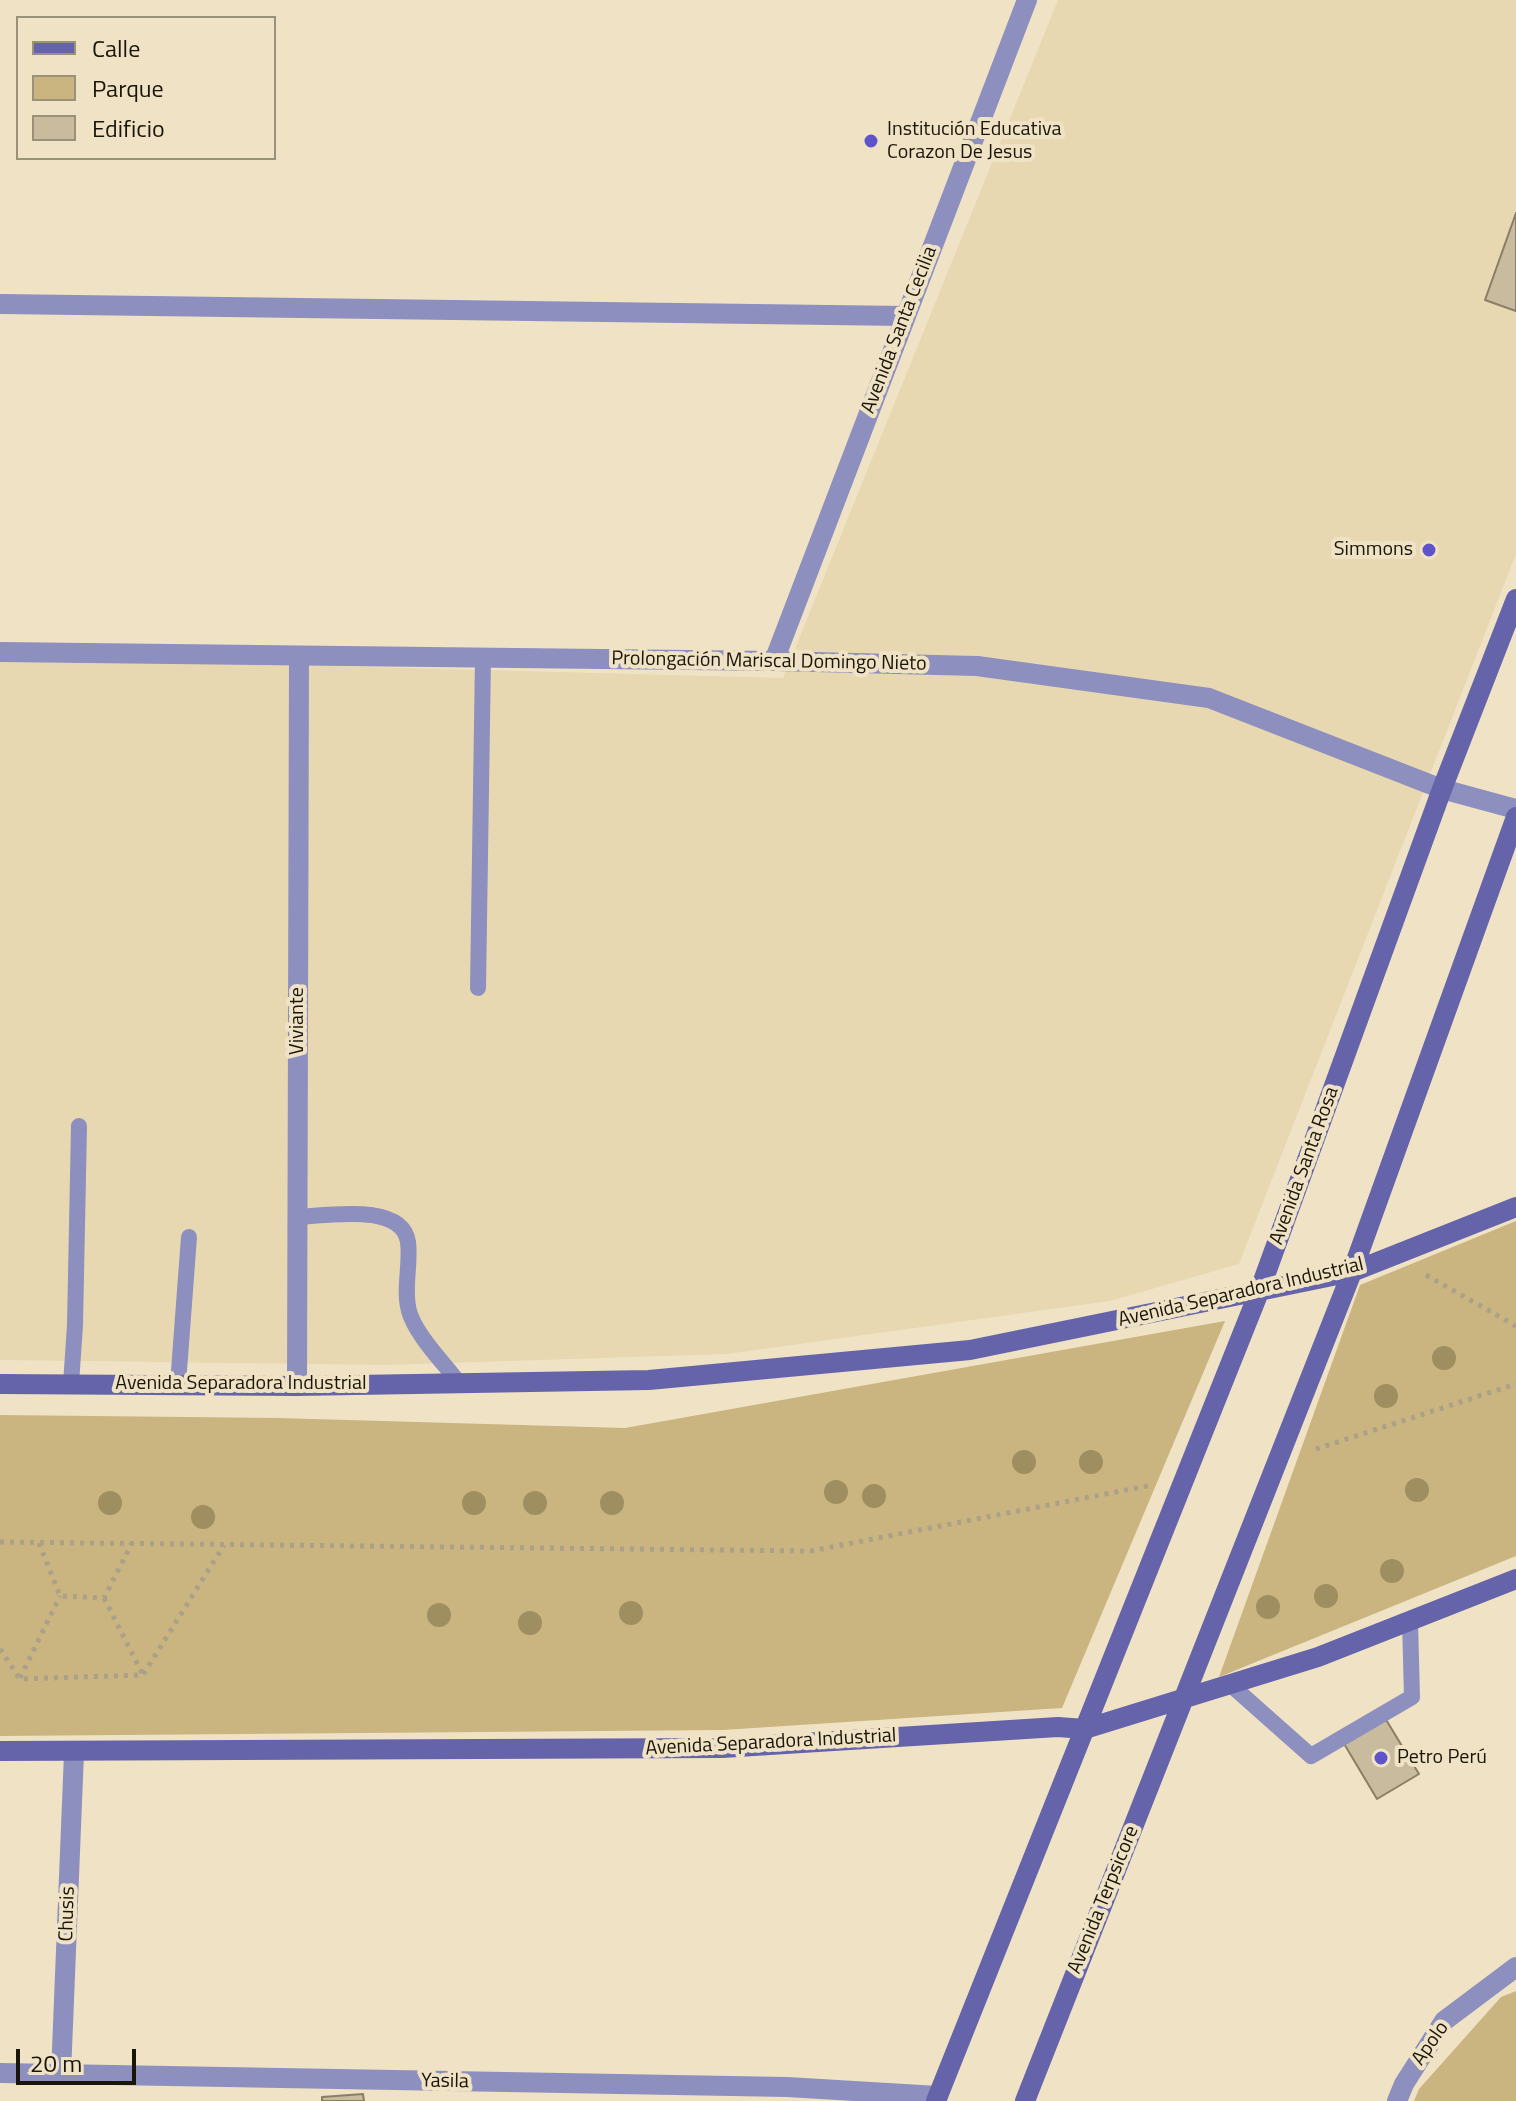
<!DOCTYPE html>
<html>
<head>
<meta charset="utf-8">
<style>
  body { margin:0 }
  #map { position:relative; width:1516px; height:2101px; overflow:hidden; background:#f0e3c5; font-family:"Titillium Web",sans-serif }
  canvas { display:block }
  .legend { position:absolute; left:16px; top:16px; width:260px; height:144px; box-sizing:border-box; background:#f0e3c5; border:2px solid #9a917a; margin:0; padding:10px 14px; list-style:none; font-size:24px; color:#1a150a }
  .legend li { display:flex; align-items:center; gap:16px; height:40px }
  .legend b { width:40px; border:2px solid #9a917a }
  .scale { position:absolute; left:16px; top:2049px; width:120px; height:36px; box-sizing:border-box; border:4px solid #1a150a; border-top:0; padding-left:10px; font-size:24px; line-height:28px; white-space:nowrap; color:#1a150a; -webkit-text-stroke:6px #f0e3c5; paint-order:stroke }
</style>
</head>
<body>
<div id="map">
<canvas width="1516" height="2101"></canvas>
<ul class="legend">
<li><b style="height:10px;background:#6564aa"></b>Calle</li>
<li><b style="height:22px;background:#cab480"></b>Parque</li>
<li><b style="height:22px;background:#c8bb9e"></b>Edificio</li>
</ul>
<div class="scale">20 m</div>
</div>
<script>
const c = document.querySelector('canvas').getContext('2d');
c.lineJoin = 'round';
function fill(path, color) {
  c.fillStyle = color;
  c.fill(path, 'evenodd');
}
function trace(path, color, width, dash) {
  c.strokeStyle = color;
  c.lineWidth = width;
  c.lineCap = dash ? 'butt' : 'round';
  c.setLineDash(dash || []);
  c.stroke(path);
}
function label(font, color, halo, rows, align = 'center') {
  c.font = font + ' "Titillium Web",sans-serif';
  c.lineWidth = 8;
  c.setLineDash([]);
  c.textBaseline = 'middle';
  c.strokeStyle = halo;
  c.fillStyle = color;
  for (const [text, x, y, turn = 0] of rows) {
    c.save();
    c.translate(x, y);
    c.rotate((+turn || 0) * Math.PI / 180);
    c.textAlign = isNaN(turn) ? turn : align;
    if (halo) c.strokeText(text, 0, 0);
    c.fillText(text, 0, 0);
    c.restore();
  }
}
const built = new Path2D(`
  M1058 0H1516V554L1239 1264 1110 1301 727 1354 387 1365 0 1360V657L783 678Z`);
const green = new Path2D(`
  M1516 1221V1556L1219 1677 1360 1285Z
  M1225 1321 1062 1708 723 1730 0 1736V1415L278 1418 625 1428Z
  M1516 1991V2101H1414L1419 2089 1501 1997Z`);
const building = new Path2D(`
  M1516 213V311L1485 300Z
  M1385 1718 1419 1774 1377 1799 1343 1742Z
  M363 2094 364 2101H322V2097Z`);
const path = new Path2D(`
  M1426 1275 1516 1326
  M1316 1449 1516 1384
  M0 1542 811 1551 1152 1485
  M39 1543 60 1596 104 1598 132 1543
  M104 1598 143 1675
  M0 1649 20 1679 143 1675 224 1545
  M20 1678 60 1596`);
const service = new Path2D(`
  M478 988 483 658
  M297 1217C326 1216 402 1202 408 1242 411 1264 403 1289 409 1311 415 1334 444 1363 458 1382
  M71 1384 75 1325 79 1126
  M178 1384 189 1237
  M1231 1685 1311 1756 1412 1697 1410 1621`);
const minor = new Path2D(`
  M0 304 905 316
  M774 661 1027 0
  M297 1386 299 657
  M0 2073 787 2087 938 2096
  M61 2074 74 1753
  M1397 2101 1404 2084 1444 2021 1516 1967`);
const tertiary = new Path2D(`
  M0 652 774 661 977 666 1209 698 1442 789 1516 809`);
const secondary = new Path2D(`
  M0 1384 297 1386 649 1380 970 1350 1352 1272 1516 1207
  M0 1751 722 1748 1058 1727 1085 1729 1318 1657 1516 1579
  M936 2101 1259 1292 1442 789 1516 599
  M1025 2101 1352 1272 1516 817`);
const trees = [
  [1444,1358],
  [1386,1396],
  [1024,1462],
  [1091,1462],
  [1417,1490],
  [836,1492],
  [874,1496],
  [110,1503],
  [474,1503],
  [535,1503],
  [612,1503],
  [203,1517],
  [1392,1571],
  [1326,1596],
  [1268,1607],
  [631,1613],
  [439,1615],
  [530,1623]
];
const markers = [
  [871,141,8,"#5e53cb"],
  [1429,550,8,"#5e53cb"],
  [1381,1758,8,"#5e53cb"]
];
const poiNames = [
  ["Institución Educativa",887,130],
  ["Corazon De Jesus",887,153],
  ["Simmons",1413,550,"right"],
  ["Petro Perú",1397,1758]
];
const streetNames = [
  ["Avenida Santa Cecilia",900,330,-69],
  ["Prolongación Mariscal Domingo Nieto",769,662,1],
  ["Viviante",298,1021,-90],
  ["Avenida Santa Rosa",1305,1166,-70],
  ["Avenida Separadora Industrial",1241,1293,-13],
  ["Avenida Separadora Industrial",241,1384],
  ["Avenida Separadora Industrial",771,1743,-3],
  ["Avenida Terpsicore",1104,1900,-68],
  ["Chusis",68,1914,-88],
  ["Apolo",1431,2044,-55],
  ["Yasila",445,2082,1]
];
fill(built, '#e8d8b2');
fill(green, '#cab480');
fill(building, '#c8bb9e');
trace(building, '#8a7e63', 2);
trace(path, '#aba189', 5, [4, 6]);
trace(service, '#8d8fbf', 16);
trace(minor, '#8d8fbf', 20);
trace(tertiary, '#8d8fbf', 20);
trace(secondary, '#6564aa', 20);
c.fillStyle = '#9f8e60';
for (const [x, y] of trees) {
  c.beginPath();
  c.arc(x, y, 12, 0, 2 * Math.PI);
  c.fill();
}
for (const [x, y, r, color] of markers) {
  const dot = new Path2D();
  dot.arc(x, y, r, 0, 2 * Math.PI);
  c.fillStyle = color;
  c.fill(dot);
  trace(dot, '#f0e3c5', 3);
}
label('20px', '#1a150a', '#f0e3c5', poiNames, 'left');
label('20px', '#1a150a', '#f0e3c5', streetNames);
</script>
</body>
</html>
